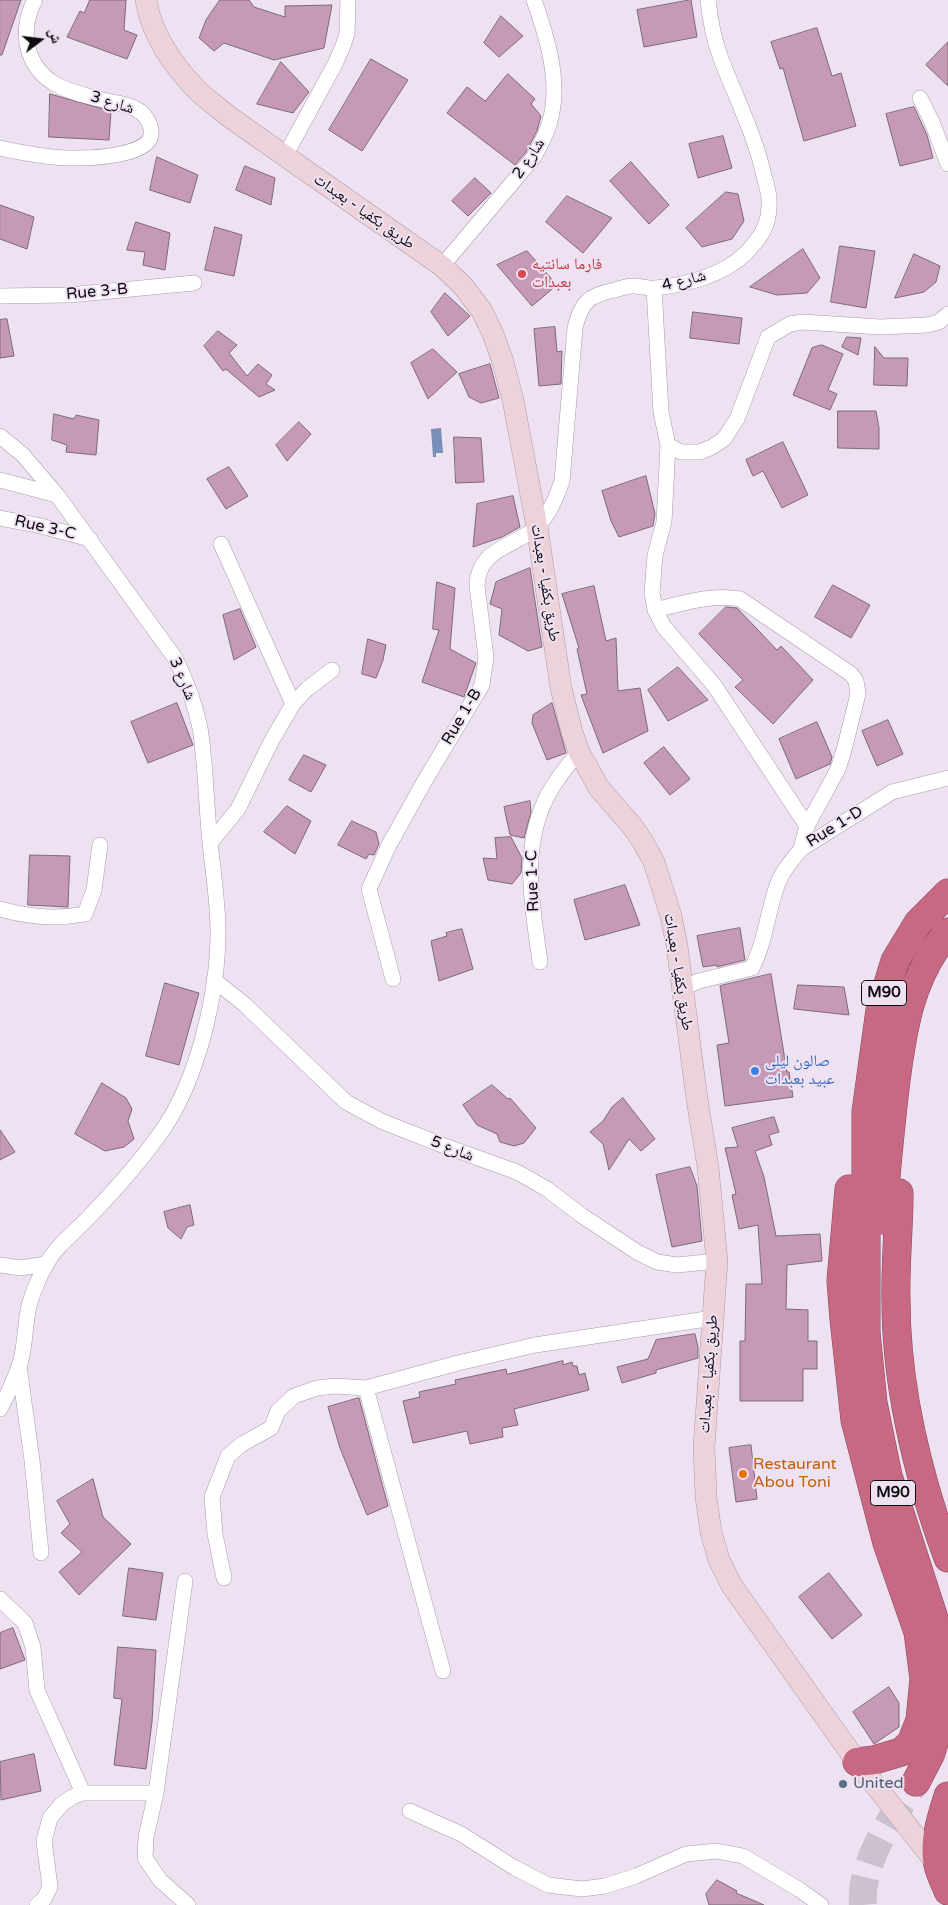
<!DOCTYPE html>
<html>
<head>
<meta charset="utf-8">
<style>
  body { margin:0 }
  #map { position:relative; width:948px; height:1905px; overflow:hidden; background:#eee1f1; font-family:"Varela Round","Noto Naskh Arabic",sans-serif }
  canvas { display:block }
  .north { position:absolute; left:15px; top:15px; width:50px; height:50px; -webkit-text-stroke:4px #eee1f1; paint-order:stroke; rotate:75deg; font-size:14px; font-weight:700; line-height:20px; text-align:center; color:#0e0a0f }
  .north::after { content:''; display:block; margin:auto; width:18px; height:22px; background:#0e0a0f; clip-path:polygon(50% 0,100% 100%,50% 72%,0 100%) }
</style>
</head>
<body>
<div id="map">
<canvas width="948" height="1905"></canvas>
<div class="north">ش</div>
</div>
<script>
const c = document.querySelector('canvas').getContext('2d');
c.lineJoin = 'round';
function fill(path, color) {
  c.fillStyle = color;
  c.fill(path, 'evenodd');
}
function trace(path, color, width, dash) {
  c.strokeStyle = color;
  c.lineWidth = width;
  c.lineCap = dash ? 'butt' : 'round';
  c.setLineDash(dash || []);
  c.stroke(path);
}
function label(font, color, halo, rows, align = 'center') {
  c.font = font + ' "Varela Round","Noto Naskh Arabic",sans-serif';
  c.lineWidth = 4;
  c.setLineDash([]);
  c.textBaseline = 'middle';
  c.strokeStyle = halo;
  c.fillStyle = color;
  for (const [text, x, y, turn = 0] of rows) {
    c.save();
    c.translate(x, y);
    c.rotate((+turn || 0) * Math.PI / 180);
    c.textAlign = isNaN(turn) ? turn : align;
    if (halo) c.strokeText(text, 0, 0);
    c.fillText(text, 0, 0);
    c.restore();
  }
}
const water = new Path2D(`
  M441 428 443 453H436V457H433L431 429Z`);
const building = new Path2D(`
  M0 0H21L2 55H0Z
  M90 0H126L124 30 137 35 127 59 67 37 80 11 84 13Z
  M220 0H249L254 7 285 17V6L332 5 324 48 274 60 224 43 214 51 199 38 206 20Z
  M691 0 697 37 644 47 637 10Z
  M501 16 523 36 499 57 484 43Z
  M817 28 832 76 841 73 856 126 804 141 783 68 780 69 771 42Z
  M948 42V86L926 65Z
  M371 59 408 80 362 151 329 130Z
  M281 62 309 92 293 113 257 104Z
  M508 74 535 99 531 104 541 116 537 131 526 152 515 165 447 113 467 87 485 101Z
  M50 94 111 111 109 140 49 137Z
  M914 107 927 135 933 158 900 166 886 114Z
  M723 136 732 168 698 178 689 144Z
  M157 157 198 175 190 203 150 190Z
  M631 162 669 205 649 224 610 181Z
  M245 166 275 178 271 205 236 190Z
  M475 178 491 193 468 216 452 201Z
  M726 192 738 194 744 221 732 239 702 247 686 228Z
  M567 196 612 218 583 253 546 222Z
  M0 205 34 217 27 249 0 239Z
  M136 222 170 233 165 270 143 265 145 252 127 250Z
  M215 227 242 235 234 276 205 270Z
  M840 246 875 251 866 308 831 302Z
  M803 249 820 278 807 293 777 295 750 287Z
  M527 251 557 285 532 306 497 265Z
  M914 254 940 266 936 282 924 292 895 298Z
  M445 293 470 316 448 336 431 312Z
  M693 312 742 318 739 344 690 338Z
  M7 319 14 356 0 358V320Z
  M555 327 557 352 562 351 561 384 539 386 534 329Z
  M218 331 237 345 229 353 247 376 258 364 272 375 266 384 275 390 259 397 226 369 223 371 204 346Z
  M847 337 861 338 858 355 842 347Z
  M822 345 843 354 828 390 837 394 830 410 793 395 812 348Z
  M875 347 884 358H908L907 386 874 385Z
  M433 349 457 372 428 399 411 363Z
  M490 364 499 398 481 403 469 397 459 374Z
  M838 411H876L879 428V449L838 448Z
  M54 414 74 419 76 415 99 420 96 455 66 452 67 445 52 440Z
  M299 422 311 434 287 461 276 445Z
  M454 437 481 438 484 482 456 483Z
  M783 442 808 495 782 508 763 471 753 476 746 460Z
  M229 467 248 496 226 509 207 479Z
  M646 476 655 514 653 526 619 537 611 521 602 491Z
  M513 496 520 527 502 537 473 547 477 504Z
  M530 568 542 647 528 651 499 635 502 609 490 604 496 582Z
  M437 582 455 588 450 649 476 663 464 697 422 682 439 630 433 629Z
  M833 585 870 605 851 638 815 617Z
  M594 586 606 641 616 638 618 691 640 688 648 731 603 753 581 695 587 694 577 649 579 648 562 594Z
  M726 607 737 608 777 650 781 646 813 680 773 724 735 687 743 680 699 634Z
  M240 609 256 647 234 660 223 615Z
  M368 639 386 645 383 660 376 678 362 674Z
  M678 667 708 700 668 721 648 690Z
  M177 703 193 745 148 763 131 722Z
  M552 703 566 753 547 760 532 723 533 715Z
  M888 720 903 754 877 766 862 731Z
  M817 722 832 757 830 764 796 779 779 739Z
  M664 747 690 779 670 795 644 763Z
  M304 755 326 765 311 792 289 780Z
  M530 801 531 812 524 838 510 835 504 807Z
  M287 806 311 821 295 854 264 832Z
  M352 821 376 832 379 844 374 855 369 854 366 859 338 845Z
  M511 837 522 858 521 873 512 884 488 880 483 858 497 859 495 838Z
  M30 855 70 856 68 907 28 905Z
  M625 885 640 925 585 940 574 900Z
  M740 928 745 960 717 967V965L703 967 697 936Z
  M462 929 473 969 439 981 431 941 447 936 446 933Z
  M771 974 787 1072H789L793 1097 725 1106 717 1045 729 1043 720 986Z
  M165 983 199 993 179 1065 146 1056Z
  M798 985 844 987 849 1015 794 1009Z
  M102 1083 126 1098 132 1109 128 1121 134 1139 124 1147 105 1151 75 1134Z
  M492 1085 508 1099 510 1098 536 1128 524 1143 514 1146 500 1142 497 1134 477 1125 463 1105Z
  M623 1098 655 1139 641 1151 629 1139 609 1170 603 1144 590 1132 603 1121 612 1107Z
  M774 1117 779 1132 769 1135 772 1145 755 1151 764 1177 776 1236 820 1234 822 1261 787 1265 786 1309 808 1310V1341H817V1369H803V1401H740V1341H745L746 1284H762L758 1225 739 1229 732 1195 736 1194 725 1148 738 1147 732 1128Z
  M0 1130 15 1152 0 1160Z
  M690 1167 697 1186 702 1241 672 1247 656 1175Z
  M190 1205 194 1225 187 1227 181 1239 168 1228 164 1212Z
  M695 1334 698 1347V1358L656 1370V1373L622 1383 617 1367 648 1359 656 1340Z
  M563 1361V1365L572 1362 573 1366H577L579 1375 585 1373 589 1390 514 1409 518 1425 502 1428 503 1437 470 1444 467 1431 413 1443 403 1401 420 1397 419 1392 456 1384 455 1380 506 1369 507 1374Z
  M359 1398 388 1506 367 1515 340 1448 328 1407Z
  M751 1445 757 1499 736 1502 729 1448Z
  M93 1479 103 1517 131 1544 79 1595 59 1572 82 1552 61 1533 70 1524 57 1501Z
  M129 1568 163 1573 156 1620 123 1616Z
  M829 1573 862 1615 832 1639 799 1597Z
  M13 1628 25 1660 0 1669V1633Z
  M118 1647 156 1650 152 1722 146 1769 114 1765 122 1699 114 1698Z
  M889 1687 899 1703V1727L874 1744 853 1712Z
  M34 1754 41 1791 1 1800 0 1762Z
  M717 1880 737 1891 736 1893 764 1905H709L706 1894Z`);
const highwayTunnel = new Path2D(`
  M863 1905C859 1865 893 1814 916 1782`);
const street = new Path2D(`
  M920 98 932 122 948 164
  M0 148C23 153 56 159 79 158 96 158 148 155 151 135 152 127 148 119 143 114 135 106 122 104 112 102 76 93 38 88 28 48 24 33 27 14 35 0
  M285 156 335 64 343 46 347 34 348 0
  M442 266 534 157C540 145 547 134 550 121 561 82 547 37 534 0
  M654 288 661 412 668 445 681 452H700L712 447 724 439 737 419 768 337 790 324 803 322 880 327 927 325 939 322 948 314
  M0 296 69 295 194 283
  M0 436 23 455 57 495 175 658C186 680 195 703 200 728 206 766 206 804 210 842 213 872 218 902 218 932 218 994 198 1077 164 1128 142 1160 116 1189 90 1216 75 1232 56 1246 46 1265 39 1277 30 1298 28 1311 25 1327 25 1344 21 1360 16 1376 8 1394 0 1409
  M668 445 664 522 655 555 652 593 655 610 664 627 714 685 807 826
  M0 480 57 495
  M0 518 41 526 90 539
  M221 544 293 704
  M655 610C684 603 711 594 740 599L851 674 856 681 858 694 844 750 838 769 807 826 801 849
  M210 843 238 809 272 740 293 704 307 689 332 670
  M0 909C27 917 58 919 85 914L94 890 100 845
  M540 962C533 909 521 854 544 803 552 784 566 768 579 752
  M393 979 369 889 389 845 424 782 482 685 486 657 477 586C478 547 516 547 538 526 550 513 556 498 562 481L575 328C581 302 589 295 615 290 621 288 627 286 633 286 641 286 649 289 656 288 691 284 732 273 754 244 763 234 769 220 769 206 770 196 767 186 764 176 755 135 736 98 721 59 714 40 710 20 708 0
  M214 980 244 1004 346 1102 381 1121 442 1145 517 1172 547 1189 581 1215 637 1252 657 1262 677 1265 717 1261
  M682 988 699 981 752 968C765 943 767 915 776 889 780 874 791 861 801 849L892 792 948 778
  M0 1265 20 1268 46 1264
  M19 1366 32 1460 41 1553
  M366 1388 443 1671
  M224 1578 215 1534 212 1497 228 1456 242 1444 271 1428 278 1411 294 1396 317 1388 336 1386 366 1388 458 1363 535 1345 713 1318
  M185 1581 156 1793 146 1837 145 1858 160 1880 188 1905
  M0 1599 25 1623 33 1647 37 1690 83 1793
  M410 1811 461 1834 515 1868 548 1885 582 1889 605 1886 636 1876 686 1854 717 1851 743 1856 800 1890 821 1905
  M37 1905 44 1899 50 1887 44 1841 50 1818 62 1804 72 1797 83 1793H156`);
const secondary = new Path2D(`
  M146 0C151 34 174 67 198 91 207 100 218 107 228 116L442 266 463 286 482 311 493 334 502 359 513 400 537 527 561 688 572 732 579 752 599 788 632 826 643 842 654 862 671 916 677 946 697 1099 708 1167 717 1261 704 1447 706 1497 711 1532 719 1560 732 1586 857 1762 941 1869`);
const highway = new Path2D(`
  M849 1189 841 1281 844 1319 855 1420 887 1543 918 1632 924 1679 920 1720 911 1743 901 1752 874 1760 857 1762
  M899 1193C899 1229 895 1265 896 1300 896 1387 918 1476 948 1558
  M883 1220C885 1176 890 1132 895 1088 902 1032 910 976 948 932
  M916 1782 931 1753 938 1729 945 1685 937 1628 888 1476 873 1403 866 1333V1112L880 1010 895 961 918 923 948 893
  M948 1796C941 1818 933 1842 938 1865 940 1874 945 1883 948 1891`);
const markers = [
  [522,274,5,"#e0444e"],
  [755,1071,5,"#3f7fe0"],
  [743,1474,5,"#e8710a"],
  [843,1784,5,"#5c6f8a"]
];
const shields = [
  [884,993,45],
  [893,1493,45]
];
const shieldNames = [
  ["M90",884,993],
  ["M90",893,1493]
];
const streetNames = [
  ["شارع 3",112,103,17],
  ["شارع 2",529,159,-56],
  ["طريق بكفيا - بعبدات",364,212,35],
  ["شارع 4",684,281,-14],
  ["Rue 3-B",97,292,-5],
  ["Rue 3-C",45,528,13],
  ["طريق بكفيا - بعبدات",545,583,81],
  ["شارع 3",182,679,67],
  ["Rue 1-B",462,717,-59],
  ["Rue 1-D",835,827,-32],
  ["Rue 1-C",533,881,-92],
  ["طريق بكفيا - بعبدات",678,972,81],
  ["شارع 5",452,1149,21],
  ["طريق بكفيا - بعبدات",709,1374,-86]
];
const healthNames = [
  ["فارما سانتيه",532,265],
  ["بعبدات",532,283]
];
const shopNames = [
  ["صالون ليلى",765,1062],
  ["عبيد بعبدات",765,1080]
];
const foodNames = [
  ["Restaurant",753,1465],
  ["Abou Toni",753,1483]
];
const serviceNames = [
  ["United",853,1784]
];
fill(water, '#798fb8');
fill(building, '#c699b7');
trace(building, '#7b6b75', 1);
trace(highwayTunnel, '#ccc1cf', 28, [28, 14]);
trace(street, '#a79baa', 16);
trace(secondary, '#a79baa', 22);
trace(highway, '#87485a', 29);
trace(street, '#fff', 15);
trace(secondary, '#eed2da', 21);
trace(highway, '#c86983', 28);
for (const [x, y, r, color] of markers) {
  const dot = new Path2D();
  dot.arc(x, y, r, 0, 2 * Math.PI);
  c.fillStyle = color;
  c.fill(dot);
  trace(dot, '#eee1f1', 2);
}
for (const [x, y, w] of shields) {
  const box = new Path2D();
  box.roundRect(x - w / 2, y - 12.5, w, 25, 4);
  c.fillStyle = '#eee1f1';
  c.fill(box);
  trace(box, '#0e0a0f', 1);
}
label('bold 15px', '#0e0a0f', null, shieldNames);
label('16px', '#0e0a0f', '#eee1f1', streetNames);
label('16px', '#be3a42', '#eee1f1', healthNames, 'left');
label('16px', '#366cbe', '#eee1f1', shopNames, 'left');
label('16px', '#c56008', '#eee1f1', foodNames, 'left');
label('16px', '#4e5e75', '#eee1f1', serviceNames, 'left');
</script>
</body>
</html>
